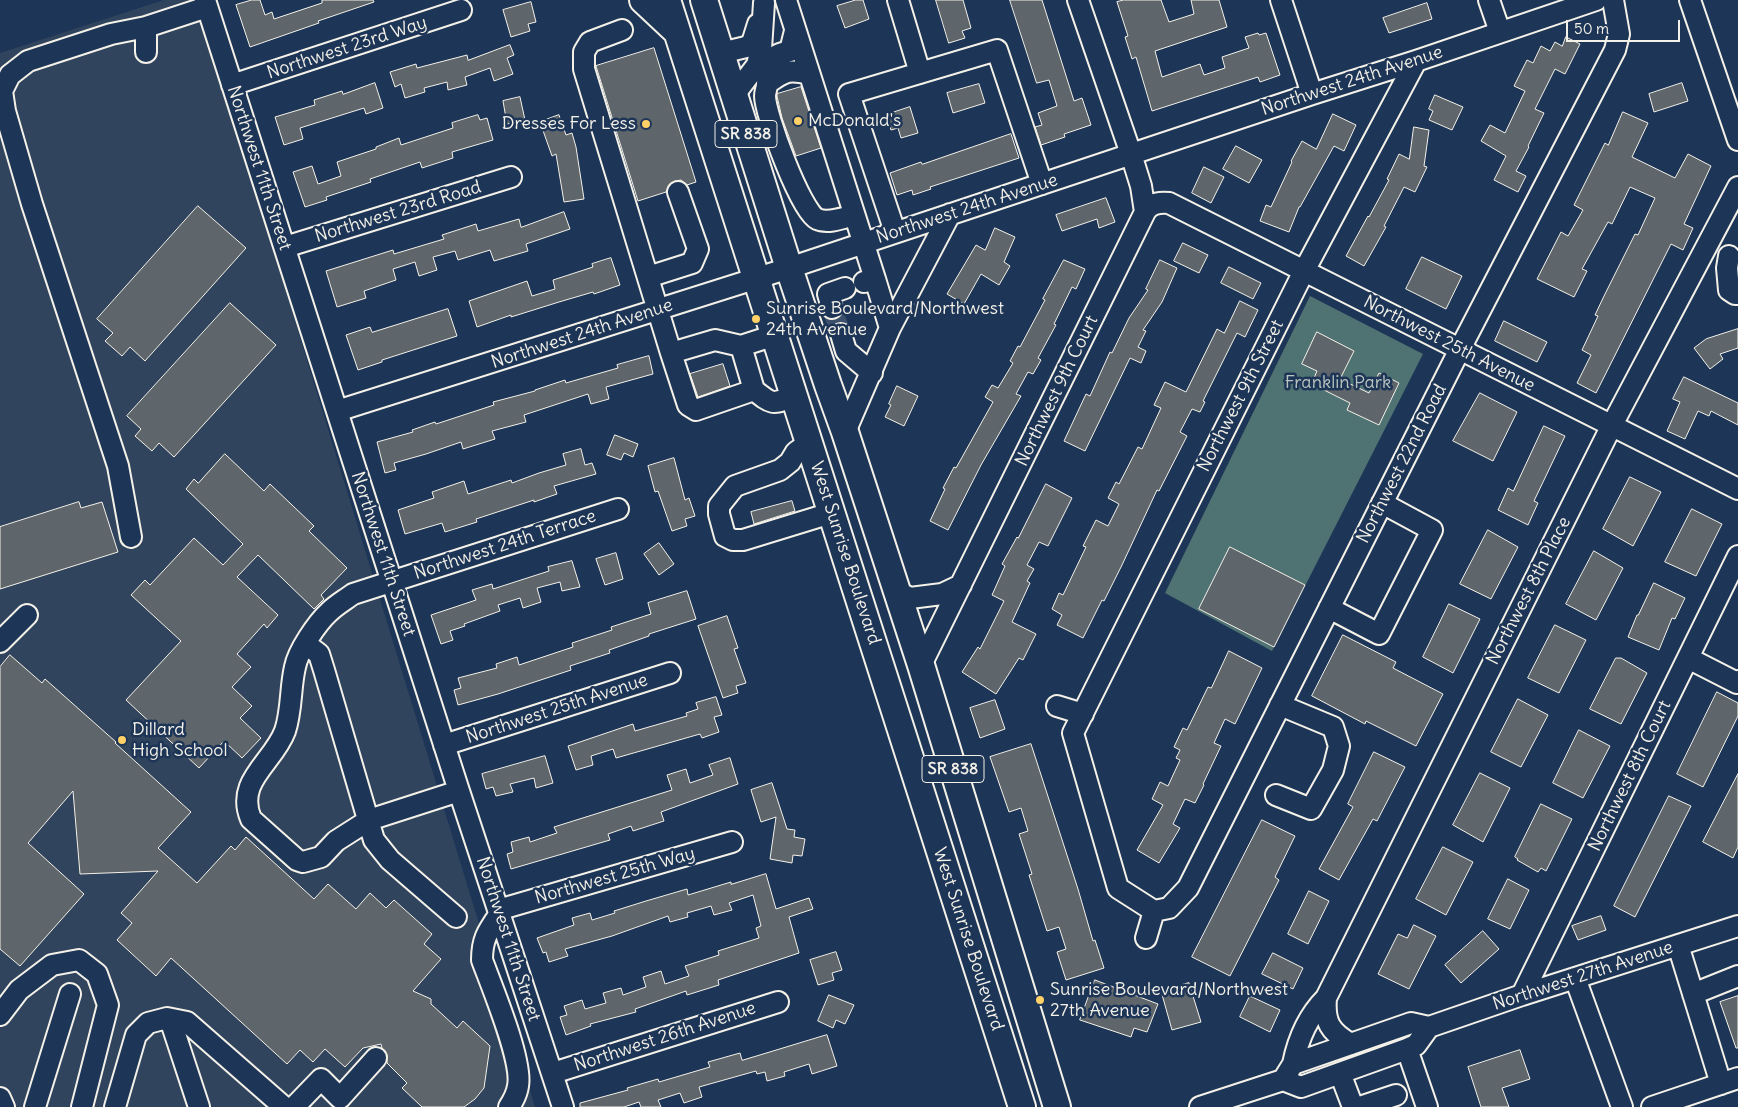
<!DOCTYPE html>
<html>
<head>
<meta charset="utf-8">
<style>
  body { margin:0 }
  #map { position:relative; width:1738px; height:1107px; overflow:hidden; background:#1d3557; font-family:Delius,sans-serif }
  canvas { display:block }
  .scale { position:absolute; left:1566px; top:20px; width:114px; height:22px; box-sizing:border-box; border:2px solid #f4f1e8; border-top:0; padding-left:6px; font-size:15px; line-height:18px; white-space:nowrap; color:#f4f1e8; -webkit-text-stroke:4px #1d3557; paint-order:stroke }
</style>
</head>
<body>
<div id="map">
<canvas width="1738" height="1107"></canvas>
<div class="scale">50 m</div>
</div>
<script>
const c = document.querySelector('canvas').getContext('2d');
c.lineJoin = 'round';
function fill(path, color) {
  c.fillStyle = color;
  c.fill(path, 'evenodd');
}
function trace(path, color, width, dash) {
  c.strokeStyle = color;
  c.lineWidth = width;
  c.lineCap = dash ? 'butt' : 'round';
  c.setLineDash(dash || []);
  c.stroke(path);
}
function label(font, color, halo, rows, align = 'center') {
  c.font = font + ' Delius,sans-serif';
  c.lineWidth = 5;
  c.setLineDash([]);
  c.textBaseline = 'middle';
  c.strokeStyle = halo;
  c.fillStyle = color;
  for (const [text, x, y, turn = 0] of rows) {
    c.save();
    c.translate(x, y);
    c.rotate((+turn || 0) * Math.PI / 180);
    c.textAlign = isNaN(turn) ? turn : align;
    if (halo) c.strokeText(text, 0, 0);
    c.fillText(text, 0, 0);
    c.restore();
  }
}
const built = new Path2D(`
  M164 0H197L535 1107H0V53Z`);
const green = new Path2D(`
  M1310 296 1423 354 1272 651 1165 593Z`);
const building = new Path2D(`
  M252 0H260L265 15 272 12 274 19 322 3V0H373L374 2 318 21 319 23 250 47 236 5Z
  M856 0H863L869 19 845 28 837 6Z
  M936 0H963L971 28 962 31 965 38 949 43Z
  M1010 0H1042L1074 101 1082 98 1091 125 1064 134 1065 137 1041 145 1035 127 1042 125 1038 113 1057 106 1049 80 1037 83Z
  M1124 0H1161L1169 22 1194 14 1191 0H1219L1227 27 1155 51 1162 77 1200 64 1204 75 1225 68 1222 57 1249 48 1245 37 1258 33 1259 35 1266 33 1280 75 1260 82 1258 77 1152 111 1136 57 1132 59 1125 37 1128 36 1117 2Z
  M531 2 536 22 528 24 530 31 511 37 503 10Z
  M1427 3 1432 19 1389 33 1383 18Z
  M1566 37 1580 44 1565 74 1555 69 1535 109 1544 113 1528 146 1529 147 1516 171 1526 176 1518 192 1494 180 1506 156 1481 141 1490 125 1505 133 1525 91 1514 86 1527 60 1533 63 1541 46 1550 51 1555 42 1562 46Z
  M510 45 514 55 507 58 513 74 494 81 490 68 465 77 467 85 448 90 447 82 424 88 425 92 405 98 401 84 395 87 390 72 416 64 417 68 467 55 468 60Z
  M654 48 696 182 687 185 681 180 675 181 669 185 666 192 638 201 596 66Z
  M375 83 383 108 366 114 364 108 300 128 303 139 284 145 275 117 315 105 314 100 342 91 343 94Z
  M1682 83 1688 101 1654 112 1649 94Z
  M979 84 985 103 953 113 947 93Z
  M801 87 821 148 796 156 782 118 777 96V94Z
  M1435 95 1463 107 1452 130 1429 120 1433 111 1429 109Z
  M520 97 525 120 507 124 503 101Z
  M910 107 918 133 901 138 898 128 891 130 886 115Z
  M1623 112 1648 123 1632 157 1675 178 1688 154 1711 166 1684 224 1693 228 1683 250 1671 244 1596 393 1577 383 1591 355 1582 350 1598 316 1595 315 1604 296 1635 234 1638 235 1655 198 1630 187 1612 224 1608 222 1582 269 1587 271 1574 297 1537 279 1561 232 1568 236 1583 210 1574 205 1605 143 1608 145Z
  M1333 114 1356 125 1344 151 1334 146 1300 207H1299L1289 232 1260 221 1266 205 1271 207 1292 162 1291 161 1302 141 1316 149Z
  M478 115 480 120 487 118 493 140 452 152 453 158 422 168 420 162 370 179 371 182 326 197 327 200 305 207 293 172 312 166 318 184 341 176 337 162 376 149V147L399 138 401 145 453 128 452 123Z
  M559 115 566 135 572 133 576 147 584 199 564 202 556 154 552 156 540 122Z
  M1414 127 1429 130 1424 166 1427 167 1415 192 1404 187 1384 226 1386 227 1364 266 1346 256 1368 216 1369 217 1389 180 1387 179 1399 154 1409 159Z
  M1011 134 1019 158 930 187 931 189 913 195 912 190 897 195 890 173 921 162 922 164Z
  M1236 146 1262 160 1249 183 1223 169Z
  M1204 167 1224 177 1211 203 1192 193Z
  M1106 198 1115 222 1099 228 1097 219 1062 231 1056 215Z
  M198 206 246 248 145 361 130 347 122 356 105 341 113 333 97 319Z
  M564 212 570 229 526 244 528 251 494 261 490 250 458 260 455 251 433 257 437 270 419 276 415 262 393 269 396 280 364 291 366 298 337 307 326 271 393 250 394 254 444 239 442 235 476 224 478 231 519 219 521 227Z
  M995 228 1015 237 1004 262 1010 266 999 285 981 274 964 304 947 294 976 245 985 250Z
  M1183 243 1208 255 1199 273 1174 261Z
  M1422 257 1462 276 1446 309 1406 289Z
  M611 258 620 285 594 294 593 292 559 302 511 317V315L477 327 469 301 527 281 532 296 555 289 553 280 593 267 592 264Z
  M1064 260 1085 269 1076 289 1072 287 1054 324 1056 325 1038 358 1041 360 1033 374 1028 372 1016 394 1021 396 981 465 948 530 930 521 945 489 943 488 954 467 956 468 993 402 985 397 992 385 998 388 1013 363 1010 361 1018 346 1020 347 1045 300 1043 299Z
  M1160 260 1177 268 1162 302 1143 330 1146 331 1138 347 1146 351 1141 363 1130 358 1085 451 1064 441 1086 394 1090 396 1110 352 1112 353 1129 318 1148 290 1146 289Z
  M1229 267 1261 283 1253 299 1221 283Z
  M1240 301 1258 310 1245 337 1237 333 1203 401 1205 402 1200 412 1192 409 1180 432 1187 436 1159 491 1157 490 1122 565 1104 601 1102 600 1083 638 1057 625 1062 615 1052 609 1059 593 1063 595 1086 547 1083 546 1096 520 1108 526 1119 504 1108 498 1116 482 1119 484 1138 447 1142 449 1161 408 1154 405 1165 382 1186 392 1217 329 1224 333Z
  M230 303 276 345 174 457 159 443 152 451 135 436 141 429 127 416Z
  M448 309 457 336 382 360V362L358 370 346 335 370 327 372 332Z
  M1504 321 1547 342 1537 362 1495 341Z
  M1738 329V348L1720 354 1723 359 1710 369 1694 348 1706 339Z
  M1317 332 1354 351 1340 379 1369 393 1379 373 1399 383 1379 425 1347 410 1350 403 1322 389 1325 383 1314 378 1317 371 1302 364Z
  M649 356 653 374 606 387 609 399 591 404 588 394 524 415 526 422 492 431 495 439 463 449 461 442 426 454 394 463 396 470 385 473 377 442 413 432 412 430 435 422 436 424 494 405 493 402 535 391V390L565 380 566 383 618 368 617 365Z
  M723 364 730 386 698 397 690 374Z
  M1684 377 1738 403V425L1711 411 1709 416 1698 411 1685 439 1667 431 1680 402 1673 399Z
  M897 386 918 396 904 426 885 417 891 405 889 404Z
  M1480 393 1517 412 1493 461 1453 441Z
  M1544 426 1565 436 1534 501 1538 503 1528 525 1498 510 1508 488 1513 491Z
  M615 435 638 444 633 457 624 453 621 460 607 455Z
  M581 449 585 465 592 463 596 474 554 486 557 494 534 502V500L476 519 477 522 445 532 442 523 405 534 398 510 434 498 432 492 464 481 468 494 511 480 512 483 539 473 566 465 563 454Z
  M225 454 264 491 270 484 314 526 309 531 347 568 321 595 324 599 314 609 258 555 237 577 278 615 267 628 264 624 237 654 251 667 232 687 252 706 240 718 261 738 242 758 224 741 199 768 126 700 181 641 131 595 145 580 150 585 194 538 223 565 243 544 186 489 194 479 198 483Z
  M674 458 685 500 689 498 695 516 685 519 687 526 672 531 658 491 655 492 648 466Z
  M1630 477 1661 492 1633 546 1603 529Z
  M1046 484 1072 498 1048 546 1039 542 1027 565 1034 569 1027 581 1030 583 1012 622 1036 634 1023 660 1019 658 996 694 962 672 978 647 980 649 1004 601 992 595 1005 566 1002 564 1017 537 1018 538Z
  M792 501 795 511 754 524 751 512Z
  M79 502 81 508 102 502 118 552 0 589V527Z
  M1692 509 1722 524 1696 576 1665 562Z
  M1488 530 1518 547 1491 599 1460 584Z
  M659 543 674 564 659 575 644 554Z
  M1230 547 1305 585 1274 647 1199 609Z
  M1594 551 1623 568 1596 620 1566 604Z
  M616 553 623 579 605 585 596 559Z
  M572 561 580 587 562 591 560 582 537 588 541 602 523 608 520 598 498 605 500 611 464 624 465 626 450 631 453 640 441 644 431 615 476 600 472 590 492 584 493 589 549 571 548 567Z
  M1654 583 1685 598 1675 619 1672 618 1659 650 1628 637 1637 615H1638Z
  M687 591 696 619 649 634V636L609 650 610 653 570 666 571 670 498 694 458 705 454 690 461 688 458 678 497 668 496 664 517 657 519 665 573 647 572 643 612 630 611 627 651 614 648 603Z
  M1449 604 1480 619 1453 673 1423 657Z
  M727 616 738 648 734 649 746 683 736 686 738 693 723 698 698 626Z
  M1555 625 1586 640 1559 693 1528 678Z
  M1343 635 1396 662 1393 668 1443 694 1416 746 1366 721 1365 724 1312 696Z
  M1229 651 1262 668 1235 724 1225 719 1214 743 1221 746 1203 784 1204 785 1195 803 1185 799 1173 824 1180 828 1159 863 1137 850 1163 805 1152 799 1160 782 1168 786 1180 760 1176 758 1180 750 1174 747 1183 728 1187 730 1208 687 1211 688Z
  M10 655 42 683 45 679 116 742 115 743 191 812 158 848 197 883 231 846 235 850 246 837 314 899 328 884 356 909 370 893 386 908 394 900 432 934 424 944 441 959 413 991 431 999V1004L457 1028 463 1021 490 1046 484 1088 475 1099 464 1107H422L402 1088 407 1083 387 1063V1055L382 1048 381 1044 363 1048 345 1067 325 1049 313 1062 300 1050 287 1064 171 958 156 976 117 940 132 923 121 913 158 871 80 874 73 791 28 843 84 894 20 966 0 949V667Z
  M1616 658H1621L1647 673 1621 724 1590 709Z
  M1717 692 1738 703V716L1703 787 1677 774Z
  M716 697 722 715 714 717 719 732 702 738 700 734 616 758 613 749 591 756 593 765 576 770 568 746 633 724 635 731 687 716 686 713 698 709 696 703Z
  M1518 699 1548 715 1521 767 1491 752Z
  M995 700 1005 729 980 738 970 708Z
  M1579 730 1610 746 1583 798 1553 783Z
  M1031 744 1078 889 1093 941 1095 940 1104 968 1066 980 1057 952 1066 949 1059 927 1047 931 1029 875 1032 874 1019 834 1028 831 1021 808 1009 812 990 757Z
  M1374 752 1405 767 1377 821 1373 819 1339 880 1319 869 1353 807 1348 804Z
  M545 756 553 783 536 788 534 778 510 784 513 792 496 796 493 787 486 789 482 774Z
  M730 758 738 784 661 812 664 821 633 831 631 826 608 834 610 840 511 869 507 854 513 852 511 842 529 837 530 842 557 833 554 827 672 790 667 775 686 769 690 783 713 775 709 765Z
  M1480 773 1510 788 1483 842 1453 825Z
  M1738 774V847L1733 858 1703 842Z
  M772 783 787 829 795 830 794 837 805 839 802 856 793 855 792 863 770 859 776 817 761 822 751 790Z
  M1669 796 1691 806 1635 917 1614 906Z
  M1541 804 1572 819 1546 871 1541 868 1538 872 1517 860 1518 859 1515 857Z
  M1262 820 1295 836 1275 877 1279 880 1230 976 1192 957Z
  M1443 847 1473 862 1446 915 1416 899Z
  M766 874 776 909 809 898 813 909 789 917 799 953 718 980 719 985 687 995 686 991 635 1009 636 1012 590 1024 591 1026 566 1035 560 1017 567 1015 564 1006 582 1000 585 1009 606 1003 603 993 621 988 623 995 646 987 643 977 661 971 665 984 689 976 685 966 719 955 718 951 759 938 756 928 761 926 753 895 729 903 732 910 714 915 711 906 687 913 688 917 670 922 668 916 612 936 565 949 568 956 549 962 546 952 543 953 537 938 574 925 572 918 590 913 592 920 615 913 614 911 646 901 687 889 688 895 731 882V884Z
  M1508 879 1529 890 1510 929 1488 919Z
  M1309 891 1329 901 1308 944 1288 934Z
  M1601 916 1606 930 1578 940 1572 926Z
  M1414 925 1436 936 1409 989 1378 974 1398 934 1407 938Z
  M1483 931 1499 949 1461 983 1445 965Z
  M836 952 842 970 832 973 834 980 818 985 810 960Z
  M1273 953 1303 968 1293 989 1262 974Z
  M1095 980 1158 1004 1147 1032 1134 1028 1131 1037 1080 1020Z
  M1189 983 1201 1022 1172 1030 1161 991Z
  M829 995 854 1005 845 1024 836 1020 833 1028 818 1021Z
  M1250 996 1280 1010 1270 1032 1240 1017Z
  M1738 996V1048H1736L1720 1002Z
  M827 1035 837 1066 812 1074 809 1064 784 1072 785 1076 767 1081 765 1072 757 1074 756 1071 699 1087 702 1097 684 1103 680 1093 658 1100 661 1107H641L639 1102 624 1107H580V1103L628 1090 627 1088 658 1079 659 1082 710 1067 708 1062 740 1053 742 1060Z
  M1520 1050 1530 1079 1502 1088 1509 1107H1481L1468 1067Z`);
const minorTunnel = new Path2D(`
  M832 308 841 334`);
const minor = new Path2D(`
  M205 0 459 791 563 1107
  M786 0 875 279
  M898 0 920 73
  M1078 0 1131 154 1141 186 1145 212
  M1281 0 1312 94
  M1489 0 1500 32
  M1690 0 1738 140
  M622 30 590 42 584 52V69L671 353 715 340 741 346 775 335
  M795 31 790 51C782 53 774 55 770 62 765 70 768 76 767 84 767 88 765 92 765 96 765 114 801 212 817 219 828 224 843 218 854 215
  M146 52V27L207 7
  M721 53 746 47 752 43 758 24
  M768 83C785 71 789 69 809 74
  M232 85 461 10
  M734 95 757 65 761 49 764 3
  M895 232 849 94 997 50 1042 184
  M285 247 511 177
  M1729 256 1727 268 1729 290 1735 294H1738
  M648 277 692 263 698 249 678 192
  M864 282 875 279 890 328
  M832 308 828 294 845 288
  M841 334 846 351 872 373
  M671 353 688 405 696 410 754 390 741 346
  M754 390C773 405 771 404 794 397
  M337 411 789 268 1312 94 1416 61 1596 0
  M845 432 890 328 950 214
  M809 443 796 452 790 462 780 470 735 486 719 506V514L725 536 733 540H743L831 513
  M131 537 118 466 32 204 5 111 2 91 10 75 28 61 111 34 146 27
  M896 591 910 598 942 594 961 585
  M1329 608 1379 634 1432 530 1382 503
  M0 642 27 615
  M306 644 319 654 324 670 374 840 390 860 456 917
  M1688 658 1737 683 1738 681
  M921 665 1145 212C1150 203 1160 202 1169 203L1738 489
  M1057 706 1083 714
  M444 745 670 673
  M459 791 369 820 336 841 321 857 303 862 297 860 251 819C235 781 273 763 285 731 292 711 290 688 295 667 298 651 317 623 329 612 336 605 345 600 353 594L618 509
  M1276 795 1311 809 1333 770 1339 746 1333 727 1280 705
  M498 910 732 842
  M1154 911 1169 908 1188 888 1460 349 1615 50 1619 34 1613 0
  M1154 911 1118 888 1073 733 1304 271 1416 61
  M499 915C487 932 482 940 482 960 492 987 523 1061 518 1086 517 1093 513 1101 509 1107
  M1146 938 1154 911
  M1678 945 1721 1084
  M1575 978 1622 1107
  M1693 994 1738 976
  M1522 995 1738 556
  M1326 998C1324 1022 1330 1032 1351 1044
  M0 1015 19 990 52 965 79 960 97 974 108 1005 82 1107
  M170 1019 199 1107
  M1407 1049 1427 1107
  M1293 1064C1298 1039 1308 1016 1326 998L1612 425 1738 187
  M553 1073 778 1002
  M1340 1073 1353 1107
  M1283 1080 1301 1087 1407 1049 1416 1045 1429 1027
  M0 1098 4 1107
  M35 1107 70 994
  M115 1107 136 1035 148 1023 167 1018 187 1022 284 1107
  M294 1107 321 1079 340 1098 376 1058
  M1200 1107 1283 1080 1293 1064 1411 1023 1429 1027 1522 995 1738 926
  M1360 1107 1396 1095
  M1652 1107 1738 1078`);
const major = new Path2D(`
  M643 0 675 30
  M667 0 1022 1107
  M704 0 789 268 828 385 845 432 921 665 1057 1107`);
const markers = [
  [798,121,5,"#ffd166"],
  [646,124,5,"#ffd166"],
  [756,319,5,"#ffd166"],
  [122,740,5,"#ffd166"],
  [1040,1000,5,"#ffd166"]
];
const shields = [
  [746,134,62],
  [953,769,62]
];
const shieldNames = [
  ["SR 838",746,134],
  ["SR 838",953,769]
];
const streetNames = [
  ["Northwest 23rd Way",347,48,-18],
  ["Northwest 24th Avenue",1352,81,-18],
  ["Northwest 11th Street",259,168,72],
  ["Northwest 24th Avenue",967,209,-18],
  ["Northwest 23rd Road",398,212,-17],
  ["Northwest 24th Avenue",582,334,-18],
  ["Northwest 25th Avenue",1449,344,27],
  ["Northwest 9th Court",1057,391,-64],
  ["Northwest 9th Street",1241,396,-63],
  ["Northwest 22nd Road",1402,464,-63],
  ["Northwest 24th Terrace",505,545,-18],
  ["West Sunrise Boulevard",845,553,72],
  ["Northwest 11th Street",383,554,72],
  ["Northwest 8th Place",1529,591,-63],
  ["Northwest 25th Avenue",557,709,-18],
  ["Northwest 8th Court",1630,776,-64],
  ["Northwest 25th Way",615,876,-16],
  ["Northwest 11th Street",508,939,72],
  ["West Sunrise Boulevard",968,939,72],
  ["Northwest 27th Avenue",1583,976,-18],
  ["Northwest 26th Avenue",665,1037,-18]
];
const poiNames = [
  ["McDonald's",808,121],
  ["Dresses For Less",636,124,"right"],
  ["Sunrise Boulevard/Northwest",766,309],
  ["24th Avenue",766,330],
  ["Dillard",132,730],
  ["High School",132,751],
  ["Sunrise Boulevard/Northwest",1050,990],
  ["27th Avenue",1050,1011]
];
const parkNames = [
  ["Franklin Park",1338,383]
];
fill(built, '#31445d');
fill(green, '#4f7272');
fill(building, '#5f666b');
trace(building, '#f4f1e8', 1);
trace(minorTunnel, '#3d516d', 20, [20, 10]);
trace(minor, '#f4f1e8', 24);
trace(major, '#f4f1e8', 30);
trace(minor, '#1d3557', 20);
trace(major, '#1d3557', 26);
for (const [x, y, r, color] of markers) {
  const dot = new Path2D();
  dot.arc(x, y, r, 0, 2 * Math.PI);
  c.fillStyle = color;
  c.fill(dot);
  trace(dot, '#1d3557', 2);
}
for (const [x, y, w] of shields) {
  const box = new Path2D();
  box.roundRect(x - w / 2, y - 13.5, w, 27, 4);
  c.fillStyle = '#1d3557';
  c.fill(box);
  trace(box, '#f4f1e8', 1);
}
label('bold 16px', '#f4f1e8', null, shieldNames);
label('18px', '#f4f1e8', '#1d3557', streetNames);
label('18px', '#f4f1e8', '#1d3557', poiNames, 'left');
label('18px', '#bac5bf', '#1d3557', parkNames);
</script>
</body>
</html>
